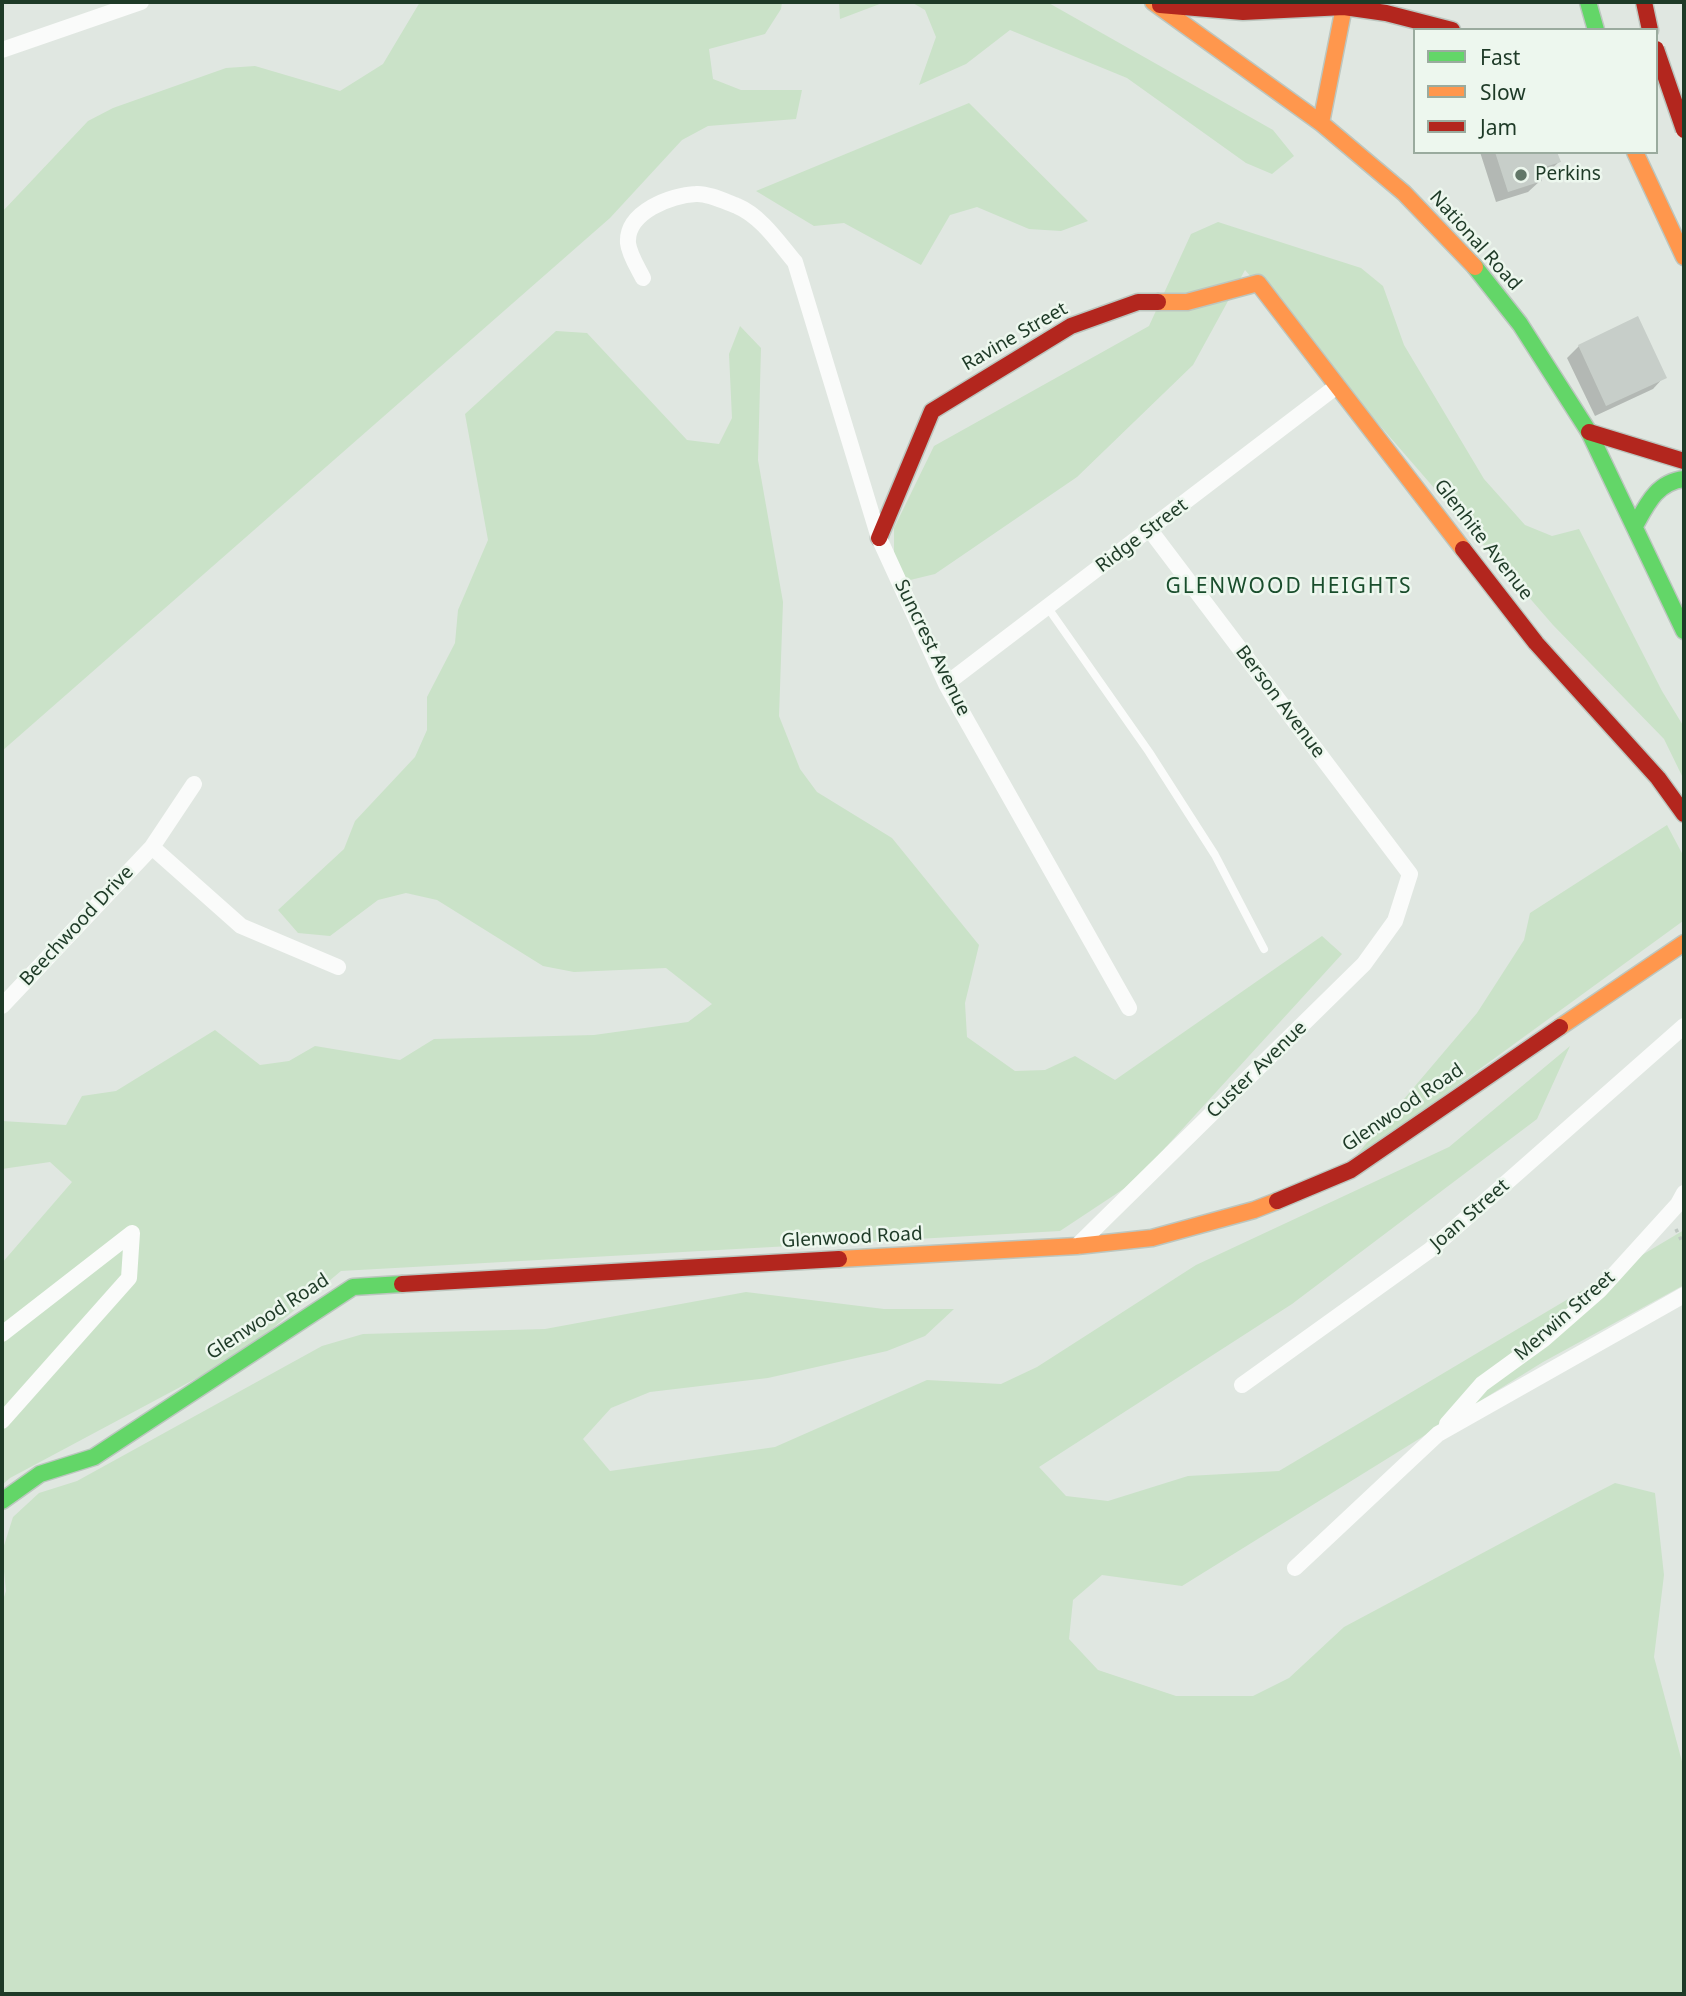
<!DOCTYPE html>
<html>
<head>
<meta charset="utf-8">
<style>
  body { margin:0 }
  #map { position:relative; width:1686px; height:1996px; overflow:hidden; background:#e0e7e1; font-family:"Noto Sans",sans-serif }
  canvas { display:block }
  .frame { position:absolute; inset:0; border:4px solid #1e3a27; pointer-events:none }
  .legend { position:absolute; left:1413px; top:28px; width:245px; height:126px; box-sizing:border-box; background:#edf7ee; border:2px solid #9aab9e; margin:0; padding:9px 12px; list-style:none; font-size:21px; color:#1e3a27 }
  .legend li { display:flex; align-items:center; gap:14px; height:35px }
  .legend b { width:35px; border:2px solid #9aab9e }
</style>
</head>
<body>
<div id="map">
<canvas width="1686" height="1996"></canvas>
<div class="frame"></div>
<ul class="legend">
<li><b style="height:9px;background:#63d668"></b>Fast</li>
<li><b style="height:9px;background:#ff974d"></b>Slow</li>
<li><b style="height:9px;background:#b3261e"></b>Jam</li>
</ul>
</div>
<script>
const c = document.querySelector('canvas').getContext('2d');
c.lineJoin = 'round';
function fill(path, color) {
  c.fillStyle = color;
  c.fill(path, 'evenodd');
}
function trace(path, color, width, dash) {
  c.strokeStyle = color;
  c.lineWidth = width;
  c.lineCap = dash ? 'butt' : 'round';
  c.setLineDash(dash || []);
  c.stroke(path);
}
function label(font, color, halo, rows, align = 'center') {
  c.font = font + ' "Noto Sans",sans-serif';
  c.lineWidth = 5;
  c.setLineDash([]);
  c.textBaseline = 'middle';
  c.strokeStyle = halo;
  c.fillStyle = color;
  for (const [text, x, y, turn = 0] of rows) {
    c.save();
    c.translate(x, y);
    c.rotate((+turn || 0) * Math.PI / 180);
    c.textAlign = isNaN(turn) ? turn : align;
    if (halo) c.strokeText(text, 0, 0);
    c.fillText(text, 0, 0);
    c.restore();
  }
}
const green = new Path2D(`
  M420 2H782L781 9 765 34 709 49 713 79 741 90H802L796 119 708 126 682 140 610 218 2 751V212L88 121 113 108 226 68 255 66 340 91 383 64Z
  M839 2H885L840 19Z
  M911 2H1047L1273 130 1294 156 1272 174 1246 163 1127 78 1010 30 966 64 919 85 936 37 925 10Z
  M969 103 1088 221 1061 231 1029 229 977 207 950 215 921 265 844 223 814 226 756 191Z
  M1218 222 1361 268 1383 286 1404 345 1484 479 1525 525 1552 536 1579 529 1662 691 1684 727V780L1664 739 1553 625 1245 270 1193 365 1077 477 935 574 906 581 894 556V528L934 446 1149 326 1191 234Z
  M740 326 761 348 758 460 783 602 779 716 800 769 817 792 892 838 979 945 965 1003 967 1037 1015 1071 1045 1070 1075 1056 1115 1080 1322 936 1342 954 1134 1182 1060 1231 341 1271 242 1354 10 1478 2 1485V1263L72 1182 50 1162 2 1169V1121L66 1125 82 1096 116 1091 215 1030 260 1065 289 1061 315 1046 400 1060 434 1039 594 1035 688 1022 712 1004 666 968 574 972 543 966 437 900 406 893 378 900 330 936 298 933 278 910 344 849 355 821 415 757 427 730V697L455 643 458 610 488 540 465 414 556 331 587 333 687 440 719 444 732 418 729 354Z
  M1667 825 1684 857 1683 921 1348 1165 1477 1013 1524 940 1530 913Z
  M1570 1046 1537 1119 1292 1304 1039 1467 1066 1496 1108 1501 1188 1476 1279 1471 1684 1230V1285L1543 1362 1182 1586 1102 1575 1073 1600 1069 1639 1098 1670 1176 1696H1253L1289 1678 1344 1627 1580 1501 1615 1483 1655 1493 1664 1575 1654 1657 1684 1769V1994H2V1603L6 1591 2 1552 13 1517 39 1493 77 1481 322 1346 363 1334 545 1329 746 1292 884 1309H954L925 1336 887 1351 768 1378 650 1392 611 1408 583 1439 610 1471 775 1447 927 1380 1001 1384 1037 1367 1196 1265 1449 1147Z`);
const shadow = new Path2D(`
  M1480 152H1556L1559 162 1547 173 1538 176 1540 181 1528 192 1496 202Z
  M1579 346 1664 377 1653 389 1595 416 1567 358Z`);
const building = new Path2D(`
  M1495 152H1557L1561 162 1538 169 1542 181 1508 192Z
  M1638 316 1667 378 1606 406 1578 345Z`);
const path = new Path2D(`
  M1676 1229 1684 1246`);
const lane = new Path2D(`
  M1048 608 1149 752 1215 855 1264 949`);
const street = new Path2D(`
  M2 50 141 2
  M643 278C638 268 629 254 628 243 626 212 671 195 696 194 708 193 726 202 737 206 761 216 779 243 795 262L879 538 946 684 1129 1008
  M946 684 1337 386
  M152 847 241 926 338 967
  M2 1006 152 847 194 784
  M1077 1246 1364 964 1395 921 1410 874 1150 530
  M2 1334 132 1233 129 1278 2 1421
  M1242 1385 1430 1250 1684 1026
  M1447 1424 1482 1384 1544 1339 1600 1290 1678 1204 1684 1193
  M1295 1568 1438 1434 1684 1295`);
const fast = new Path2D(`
  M1588 2 1596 30
  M1475 267 1520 324 1589 432 1684 631
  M1635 526C1647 504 1657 482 1684 479
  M2 1501 40 1474 94 1457 353 1287 402 1284`);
const slow = new Path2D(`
  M1153 2 1321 123 1404 193 1475 267
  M1321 123 1345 2
  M1635 152 1684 257
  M1158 302H1187L1258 283 1463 549
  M1560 1027 1684 943
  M839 1259 1077 1246 1152 1238 1254 1210 1277 1201`);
const jam = new Path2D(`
  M1644 2 1650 30
  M1160 5 1243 12 1344 7
  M1344 7 1386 13 1452 30
  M1589 432 1684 461
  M879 538 932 411 1071 326 1138 302H1158
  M1463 549 1536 643 1658 778 1684 814
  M1277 1201 1351 1170 1560 1027
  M402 1284 839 1259`);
const jamBridge = new Path2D(`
  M1656 49 1684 130`);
const markers = [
  [1521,175,7,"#627768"]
];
const poiNames = [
  ["Perkins",1535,175]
];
const streetNames = [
  ["National Road",1475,241,48],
  ["Ravine Street",1015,337,-30],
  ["Ridge Street",1142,536,-37],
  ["Glenhite Avenue",1483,540,52],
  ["Suncrest Avenue",932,648,64],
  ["Berson Avenue",1280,702,53],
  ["Beechwood Drive",77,926,-47],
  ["Custer Avenue",1257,1070,-44],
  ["Glenwood Road",1403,1108,-34],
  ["Joan Street",1470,1215,-41],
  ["Glenwood Road",852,1238,-3],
  ["Merwin Street",1565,1316,-41],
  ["Glenwood Road",268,1317,-33]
];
const neighbourhoodNames = [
  ["GLENWOOD HEIGHTS",1289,587]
];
fill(green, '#cae2c8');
fill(shadow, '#0003');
fill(building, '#c7cec9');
trace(fast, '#bcc6bf', 19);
trace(slow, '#bcc6bf', 19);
trace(jam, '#bcc6bf', 19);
trace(path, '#bec7c1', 3.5, [3.5, 5]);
trace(lane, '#fafbfa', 8);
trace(street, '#fafbfa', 16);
trace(fast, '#63d668', 16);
trace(slow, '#ff974d', 16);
trace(jam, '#b3261e', 16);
trace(jamBridge, '#bac4bd', 19, []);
trace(jamBridge, '#b3261e', 16);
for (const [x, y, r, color] of markers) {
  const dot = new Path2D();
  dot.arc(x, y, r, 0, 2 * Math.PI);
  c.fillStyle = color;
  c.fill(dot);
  trace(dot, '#edf7ee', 2.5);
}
label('19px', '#1e3a27', '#edf7ee', poiNames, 'left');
label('19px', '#1e3a27', '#edf7ee', streetNames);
c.letterSpacing = '2px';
label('21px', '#194d2c', '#edf7ee', neighbourhoodNames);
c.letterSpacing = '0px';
</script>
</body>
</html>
